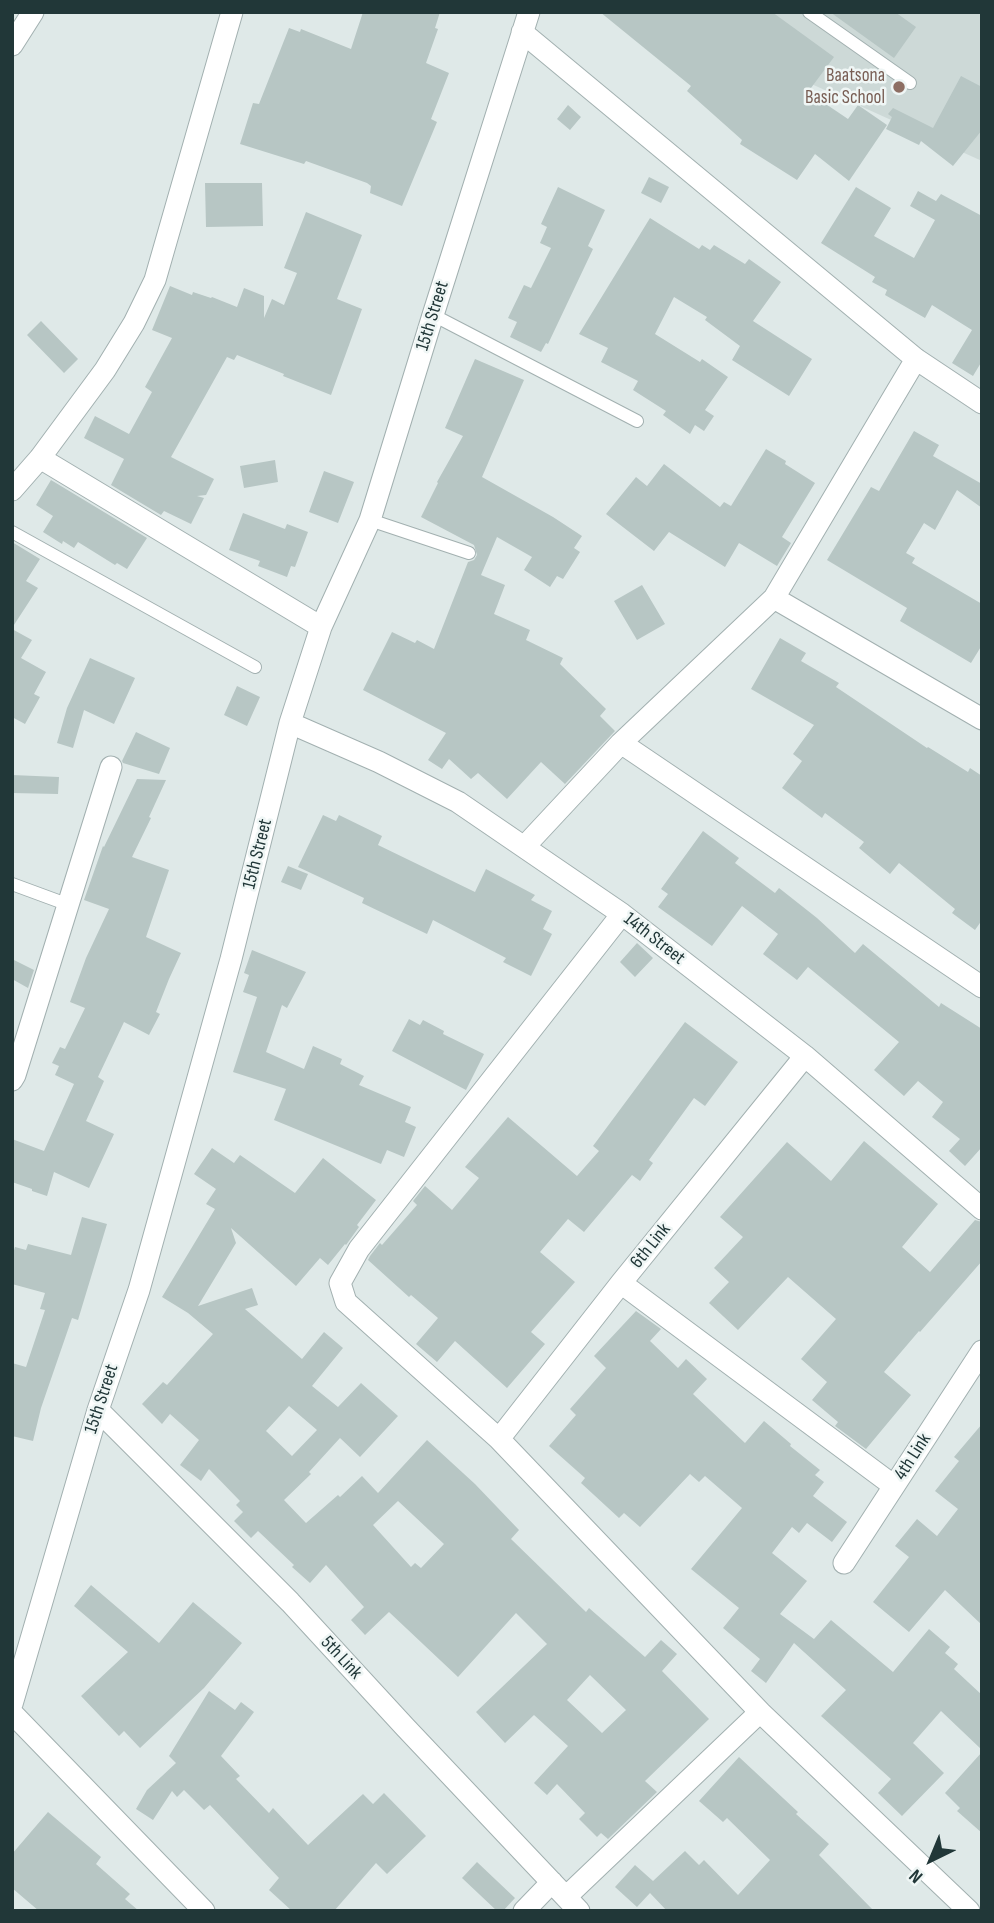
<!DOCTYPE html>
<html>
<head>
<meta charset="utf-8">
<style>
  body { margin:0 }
  #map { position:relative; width:994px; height:1923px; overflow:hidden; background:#dfe9e8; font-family:"Sofia Sans Condensed",sans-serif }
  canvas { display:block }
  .frame { position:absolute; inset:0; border:14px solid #213738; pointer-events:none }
  .north { position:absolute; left:896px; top:1825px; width:70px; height:70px; -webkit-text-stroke:5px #eff6f5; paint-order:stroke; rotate:223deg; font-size:19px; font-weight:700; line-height:28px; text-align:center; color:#213738 }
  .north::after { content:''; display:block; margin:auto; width:24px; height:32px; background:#213738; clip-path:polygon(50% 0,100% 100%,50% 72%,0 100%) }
</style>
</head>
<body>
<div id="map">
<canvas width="994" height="1923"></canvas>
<div class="frame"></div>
<div class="north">N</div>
</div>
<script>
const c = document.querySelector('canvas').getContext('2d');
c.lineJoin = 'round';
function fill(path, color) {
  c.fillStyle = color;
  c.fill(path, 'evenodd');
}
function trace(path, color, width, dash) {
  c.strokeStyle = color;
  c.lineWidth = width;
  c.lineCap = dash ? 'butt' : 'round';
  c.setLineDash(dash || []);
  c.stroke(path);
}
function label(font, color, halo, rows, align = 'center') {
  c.font = font + ' "Sofia Sans Condensed",sans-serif';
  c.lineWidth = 5;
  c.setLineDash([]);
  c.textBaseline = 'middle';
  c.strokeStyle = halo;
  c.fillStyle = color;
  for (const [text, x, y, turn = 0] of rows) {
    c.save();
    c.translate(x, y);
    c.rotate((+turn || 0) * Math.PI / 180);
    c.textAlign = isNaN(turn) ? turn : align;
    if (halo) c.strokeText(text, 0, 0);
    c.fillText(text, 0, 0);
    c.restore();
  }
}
const built = new Path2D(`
  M652 12H982V161Z`);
const building = new Path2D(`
  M363 12H440L435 28 438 29 426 63 449 73 431 119 437 122 402 206 370 193 371 186 367 183 306 161 304 164 240 144 253 103 259 104 289 28 300 32 301 29 351 49Z
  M600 12H772L834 57 808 92 848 119 858 105 887 125 849 181 815 154 797 180 740 144 742 140 687 91 691 86Z
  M830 12H895L916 27 894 58Z
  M961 76 982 87V130L953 166 921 141 919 145 886 129 892 117 888 114 893 108 933 128Z
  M568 105 581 117 570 130 557 119Z
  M649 177 669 187 661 203 641 193Z
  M205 183H262L263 226 206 227Z
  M558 187 605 210 588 246 593 249 548 344 546 343 541 352 510 337 517 322 508 318 524 285 531 288 551 248 540 243 547 227 541 224Z
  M856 187 891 208 874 236 914 258 935 220 910 206 918 191 936 201 941 194 982 216V361L973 376 952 363 972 330 932 305 925 318 885 295 887 290 872 282 875 277 821 243Z
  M306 212 362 235 337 299 362 309 331 395 283 376 284 374 237 355 234 360 227 357 171 457 214 479 206 495 197 496 204 498 191 524 164 511 161 515 111 485 124 459 84 438 95 416 129 434 152 392 145 387 172 338 152 330 170 286 192 295 193 292 211 298 212 297 237 307 244 288 264 296V318L272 299 284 305 297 273 284 268Z
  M650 218 699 249 702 245 710 250 714 245 745 264 749 259 781 282 753 321 812 359 789 396 732 360 740 346 705 320 707 317 674 297 655 334 700 362 702 359 728 377 705 410 714 416 704 431 695 425 690 434 663 415 666 411 633 390 638 381 601 362 608 348 579 334Z
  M41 321 78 359 64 373 27 335Z
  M475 359 524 380 482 477 553 517 582 536 574 548 580 552 563 579 557 576 550 587 524 570 532 557 497 537 481 575 505 585 494 614 530 630 526 640 563 658 560 664 606 709 600 716 615 731 565 784 541 762 507 799 478 773 471 779 449 759 442 769 428 760 446 733 363 690 392 632 415 643 417 640 434 649 468 562 474 560 477 555 474 545 421 517 438 483 437 482 463 436 445 428Z
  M914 431 939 445 933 456 982 484V508L957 490 935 530 924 523 906 553 915 558 912 563 982 604V645L971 663 900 621 907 608 827 560 871 487 879 491Z
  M766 449 786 461 785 464 815 483 782 537 791 543 777 566 739 543 725 567 669 532 654 551 606 514 636 477 647 486 664 464 720 507 724 502 731 506Z
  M275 460 278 482 244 488 240 466Z
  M324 471 354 482 338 523 309 512Z
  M51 480 147 538 127 569 117 563 115 565 78 542 74 548 63 541 62 544 43 532 53 516 36 505Z
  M243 513 285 529 287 524 308 532 295 567 291 566 287 577 258 566 260 561 229 550Z
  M12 542 40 559 26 581 38 588 12 628Z
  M642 585 665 624 637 640 614 601Z
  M12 629 32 640 21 658 46 672 34 694 40 697 25 724 12 717Z
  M780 638 806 653 801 661 839 683 836 687 927 748 928 747 968 772 970 768 982 776V920L975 930 952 913 955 909 899 863 890 874 859 848 864 842 825 813 822 818 782 788 802 761 793 754 814 725 751 689Z
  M90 658 135 678 114 724 84 710 73 748 57 743 67 708Z
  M237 686 260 697 247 726 224 715Z
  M136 732 170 748 159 774 123 763 122 761Z
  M12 775 59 777 58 794 12 793Z
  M137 779 166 780 149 817 151 818 132 857 169 870 146 937 181 953 169 979 156 1012 160 1014 149 1035 124 1022 98 1077 104 1081 86 1121 114 1134 89 1188 54 1172 47 1196 32 1191V1189L12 1182V1139L44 1151 74 1084 55 1075 59 1066 52 1063 60 1047 65 1049 85 1008 70 1002 86 958 109 909 84 900 103 846 104 847Z
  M323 815 336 821 339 815 382 836 378 845 475 892 486 869 535 895 531 900 552 911 543 929 552 934 531 976 503 962 506 958 433 920 427 934 362 903 364 898 298 867Z
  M703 831 739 858 735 863 775 893 779 888 817 918 855 953 863 944 939 1007 941 1003 982 1029V1147L965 1166 949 1151 960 1139 932 1117 943 1102 918 1081 904 1096 874 1070 899 1042 808 967 797 980 763 954 778 934 742 906 712 946 658 907 668 894 661 889Z
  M288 866 308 874 301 890 281 882Z
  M637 943 653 958 635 977 620 962Z
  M252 950 306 972 287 1008 282 1005 266 1052 304 1069 313 1046 342 1059 340 1064 364 1076 359 1085 411 1107 405 1122 416 1127 404 1157 387 1150 381 1164 274 1120 286 1089 233 1072 257 997 243 992 249 975 244 973Z
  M12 959 34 970 28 988 12 979Z
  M409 1019 420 1025 423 1020 444 1031 443 1034 484 1054 466 1090 392 1051Z
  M685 1022 738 1062 705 1106 694 1098 649 1160 653 1163 640 1181 632 1175 584 1232 568 1219 540 1252 575 1282 531 1332 545 1344 507 1388 455 1341 437 1362 416 1344 438 1318 411 1295 409 1297 368 1260 370 1256 380 1243 382 1245 417 1205 413 1201 425 1186 452 1210 479 1178 465 1167 508 1117 577 1176 599 1151 593 1146Z
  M864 1141 938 1204 902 1247 930 1272 975 1220 982 1222V1261L920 1332 919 1331 884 1372 911 1395 866 1449 835 1426 838 1422 812 1400 827 1382 801 1359 836 1319 788 1277 738 1330 709 1303 729 1282 714 1268 743 1237 720 1217 787 1142 831 1181Z
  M212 1148 234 1163 240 1155 295 1193 323 1158 376 1200 357 1225 359 1227 346 1245 345 1244 328 1265 320 1258 296 1286 231 1228 236 1243 198 1306 252 1288 258 1305 245 1309 302 1359 324 1332 343 1348 312 1386 338 1407 361 1383 398 1416 360 1457 340 1438 309 1472 311 1474 284 1500 306 1523 338 1495 340 1497 362 1476 378 1493 427 1440 475 1484 519 1530 511 1539 586 1612 589 1608 645 1657 661 1640 677 1654 662 1671 709 1719 645 1781 657 1792 608 1839 601 1833 597 1837 579 1819 585 1813 557 1784 547 1795 534 1783 568 1746 534 1715 505 1743 476 1712 547 1644 516 1613 458 1677 389 1612 365 1635 351 1620 364 1607 326 1565 310 1583 292 1567 294 1565 258 1531 251 1538 234 1521 243 1512 236 1505 240 1501 209 1469 201 1481 180 1465 199 1440 170 1414 162 1424 142 1404 163 1382 167 1385 213 1334 188 1313 162 1297 215 1209 206 1204 216 1189 194 1174ZM289 1406 317 1430 292 1456 266 1431ZM398 1501 444 1544 421 1568 415 1563 411 1567 373 1525ZM590 1675 626 1710 602 1733 567 1700Z
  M82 1217 107 1224 78 1320 72 1318 41 1408 33 1441 12 1436V1363L26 1367 45 1310 40 1309 45 1293 12 1284V1257L15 1247 26 1250 28 1244 71 1255Z
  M636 1311 661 1329 650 1341 678 1368 686 1359 707 1379 693 1394 745 1443 764 1421 791 1444 790 1446 820 1470 815 1475 824 1482 813 1496 847 1522 832 1542 807 1523 799 1533 792 1527 772 1553 807 1581 780 1614 814 1639 831 1620 893 1672 929 1629 950 1647 945 1653 958 1664 954 1669 982 1695V1750L941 1711 913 1743 944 1773 902 1816 878 1793 891 1779 821 1716 846 1690 794 1643 766 1683 751 1671 760 1659 723 1628 739 1608 691 1569 742 1508 705 1476 699 1482 690 1474 640 1527 624 1513 619 1518 581 1483 585 1478 549 1446 576 1415 570 1409 606 1368 594 1356Z
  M982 1424V1625L945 1590 909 1632 873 1602 909 1557 895 1546 917 1519 937 1536 958 1509 935 1491 959 1461 954 1457Z
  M91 1585 159 1643 193 1602 242 1643 204 1688 140 1748 124 1731 119 1736 81 1696 128 1652 74 1606Z
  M209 1691 235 1710 241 1702 254 1712 221 1756 240 1776 236 1779 269 1813 273 1808 308 1845 363 1794 373 1804 384 1793 426 1836 387 1874 376 1863 334 1911H292L269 1890 279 1878 210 1805 204 1810 184 1790 177 1797 172 1791 153 1820 136 1809 147 1790 176 1763 169 1756Z
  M982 1752V1833L957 1811 960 1808 945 1793Z
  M739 1757 798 1812 796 1814 829 1844 819 1855 874 1911H667L650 1893 637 1907 615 1887 635 1865 653 1881 685 1851 699 1865 704 1860 738 1895 770 1860 727 1818 723 1822 699 1801Z
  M48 1812 101 1857 96 1864 130 1894 125 1899 139 1911H39L12 1888V1854Z
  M477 1862 515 1898 503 1911H497L462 1878Z`);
const service = new Path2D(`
  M809 12 910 83
  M433 315 637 421
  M370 520 469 553
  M12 532 255 667
  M12 884 69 905`);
const minor = new Path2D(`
  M522 32 916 359 982 403
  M12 45 33 12
  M40 458 321 627
  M12 490 40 458 105 370 134 323 155 280 232 12
  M774 598 982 719
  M290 723 379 762 458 802 622 914 805 1056 982 1209
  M621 743 982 987
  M524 847 621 743 774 598 916 359
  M622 914 359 1249 340 1283 346 1302 499 1439 760 1712 969 1911
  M12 1080 15 1075 111 767
  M621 1283 894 1486
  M98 1410 290 1602 405 1727 579 1911
  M499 1439 621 1283 805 1056
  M844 1563 982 1351
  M12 1704 98 1410 139 1290 231 959 290 723 321 627 370 520 433 315 529 12
  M12 1713 204 1911
  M567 1896 760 1712
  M524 1911 552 1882`);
const markers = [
  [899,87,7,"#8d6e63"]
];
const educationNames = [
  ["Baatsona",885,76],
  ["Basic School",885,98]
];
const streetNames = [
  ["15th Street",433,316,-73],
  ["15th Street",258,854,-76],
  ["14th Street",654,939,38],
  ["6th Link",651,1246,-51],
  ["15th Street",102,1399,-72],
  ["4th Link",913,1457,-57],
  ["5th Link",341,1658,47]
];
fill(built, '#cdd9d7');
fill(building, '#b7c6c4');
trace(service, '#a2b0b0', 14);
trace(minor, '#a2b0b0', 23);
trace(service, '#fff', 12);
trace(minor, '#fff', 21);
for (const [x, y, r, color] of markers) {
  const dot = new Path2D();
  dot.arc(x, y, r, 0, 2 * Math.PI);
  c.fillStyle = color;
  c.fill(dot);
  trace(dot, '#eff6f5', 2.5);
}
label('19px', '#785e54', '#eff6f5', educationNames, 'right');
label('19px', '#213738', '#eff6f5', streetNames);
</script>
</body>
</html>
